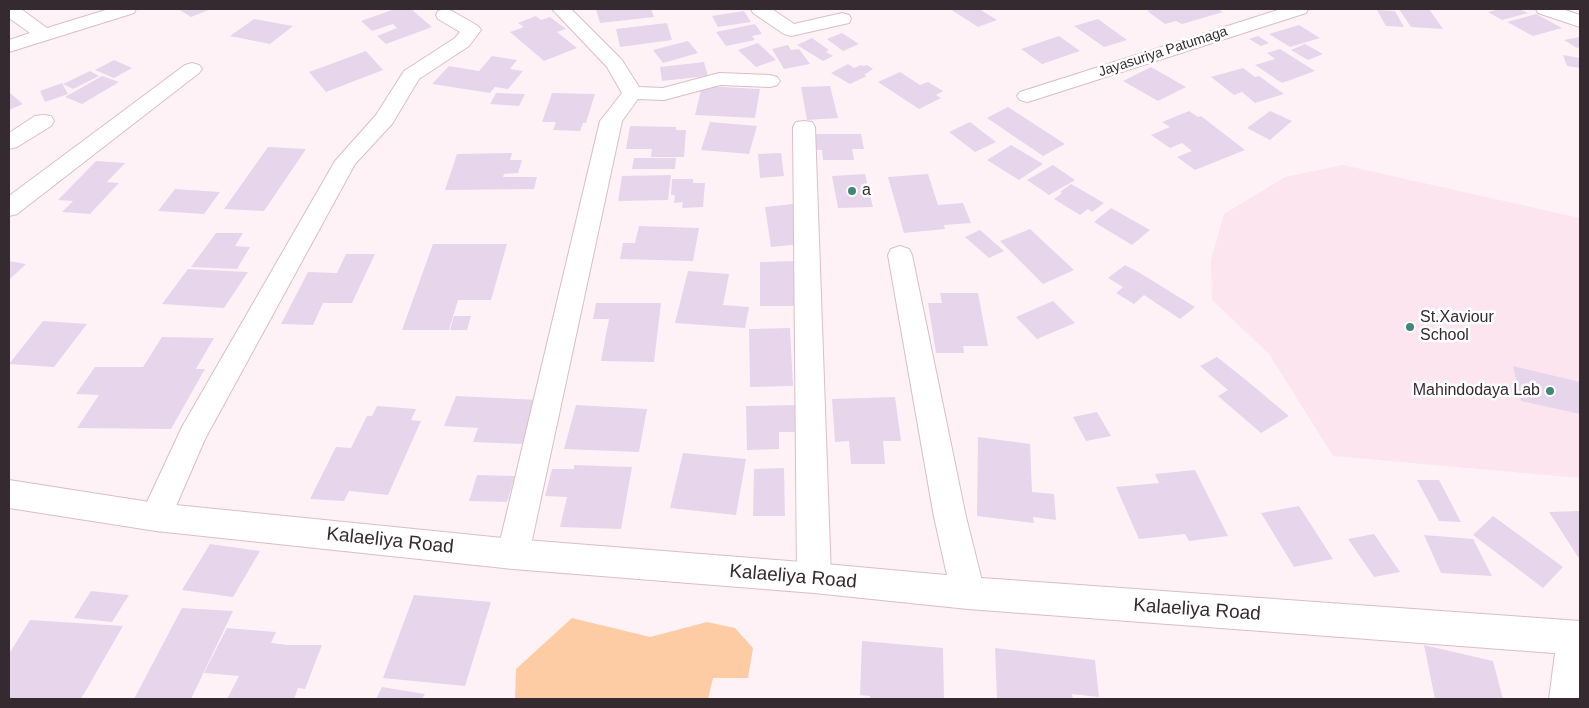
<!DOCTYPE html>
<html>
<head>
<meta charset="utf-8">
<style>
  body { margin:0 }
  #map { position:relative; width:1589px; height:708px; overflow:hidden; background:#fef2f7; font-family:Helvetica,sans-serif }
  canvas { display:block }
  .frame { position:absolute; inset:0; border:10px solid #352a2f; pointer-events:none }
</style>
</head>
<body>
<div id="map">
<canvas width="1589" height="708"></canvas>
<div class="frame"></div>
</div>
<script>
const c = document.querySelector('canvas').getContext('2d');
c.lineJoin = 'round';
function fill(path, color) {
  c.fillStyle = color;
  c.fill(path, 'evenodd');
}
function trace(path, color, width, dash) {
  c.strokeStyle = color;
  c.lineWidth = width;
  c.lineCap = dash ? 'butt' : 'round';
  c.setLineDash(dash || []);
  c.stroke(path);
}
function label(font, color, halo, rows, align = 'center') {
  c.font = font + ' Helvetica,sans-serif';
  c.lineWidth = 5;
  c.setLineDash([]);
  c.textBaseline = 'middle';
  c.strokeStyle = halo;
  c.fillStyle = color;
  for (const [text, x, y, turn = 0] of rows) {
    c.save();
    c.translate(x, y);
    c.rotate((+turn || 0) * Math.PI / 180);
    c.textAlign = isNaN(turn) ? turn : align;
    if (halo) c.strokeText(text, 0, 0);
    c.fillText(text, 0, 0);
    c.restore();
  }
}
const built = new Path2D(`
  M1343 165 1580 218V478L1333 456 1269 354 1212 300 1211 260 1224 214 1285 177Z`);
const green = new Path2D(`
  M572 618 650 637 707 622 735 628 753 648 748 678H713L708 699H515L516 669Z`);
const building = new Path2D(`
  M178 9H211L191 17Z
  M395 9H411L432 27 386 44 377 36 397 28 393 24 372 31 361 21Z
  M596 9H651L654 17 600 23Z
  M950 9H979L997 20 978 27Z
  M1156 9H1217L1223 12 1182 24 1176 21 1165 24 1147 11Z
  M1399 9H1429L1443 29 1411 27Z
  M1500 9H1519L1528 13 1502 20 1488 12Z
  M1377 10 1395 11 1404 27 1386 26Z
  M744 11 751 22 718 27 712 16Z
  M1536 14 1562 28 1533 36 1507 22Z
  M536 16 541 20 550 17 566 29 557 32 577 48 544 61 510 32 524 27 518 23Z
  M254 19 293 26 270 44 230 36Z
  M1098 19 1127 40 1104 47 1074 26Z
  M667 23 672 40 620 47 616 29Z
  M755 24 762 34 752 36 755 40 726 46 716 32Z
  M1299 25 1320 38 1290 47 1269 34Z
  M842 33 859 44 843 51 827 39Z
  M1059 36 1080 51 1042 64 1021 49Z
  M1258 36 1269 43 1261 46 1249 39Z
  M1580 37V47L1577 48 1564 40Z
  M812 38 829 50 826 52 833 56 823 61 797 45Z
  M688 41 698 53 663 63 653 50Z
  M758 43 776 60 756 67 738 50Z
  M1305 44 1323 54 1308 60 1291 50Z
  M788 45 791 50 799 49 810 64 784 69 772 49Z
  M1280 49 1288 54 1315 71 1282 83 1255 65 1275 59 1267 53Z
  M366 51 383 70 326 92 309 72Z
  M1563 55 1580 58V68L1567 66Z
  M492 56 517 60 510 69 523 71 508 89 495 87 490 93 432 84 449 66 479 71Z
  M114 60 132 68 114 78 95 70Z
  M704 62 708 76 662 81 660 67Z
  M848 64 854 68 861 65 864 66 867 65 873 69 864 75 867 76 850 84 831 73Z
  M1151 67 1186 87 1158 101 1123 81Z
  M1243 68 1255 77 1259 76 1284 94 1255 103 1242 92 1234 95 1211 77Z
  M90 71 99 76 73 89 63 84Z
  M900 72 920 85 928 82 943 91 936 95 941 98 919 109 878 82Z
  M102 76 119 82 82 104 65 97Z
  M62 83 68 94 45 102 40 91Z
  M702 86 760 89 755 118 695 115Z
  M830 86 838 118 807 120 801 87Z
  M9 92 23 104 9 110Z
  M496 93 525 94 519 106 490 104Z
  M552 93 595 94 586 123H583L580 131 553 130 556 122H542Z
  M1008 107 1065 144 1043 156 987 118Z
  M1189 111 1198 117 1201 116 1245 150 1195 170 1177 157 1192 151 1182 143 1170 148 1151 135 1170 127 1162 122Z
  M1270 111 1292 121 1270 140 1247 128Z
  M710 122 757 126 749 154 701 150Z
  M970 122 996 142 975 152 949 132Z
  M630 126 676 127V130H686L684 157H651L652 149H626Z
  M814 134H861L864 149H852L854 160H823L822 150H815Z
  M1011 145 1043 164 1019 180 987 160Z
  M268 147 306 149 264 211 224 209Z
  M512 153 510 160H522L518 173 504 174 503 177H537L534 189 445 190 457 154Z
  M781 153 784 176 760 178 758 154Z
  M634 158H676L675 169H632Z
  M96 161 125 163 107 182 119 183 90 214 62 212 73 201 58 200Z
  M1053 165 1075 180 1049 195 1027 180Z
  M865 174 873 207 838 208 832 176Z
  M928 174 938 205 963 203 971 223 944 225 945 229 904 233 888 177Z
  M671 175 668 200 618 201 622 176Z
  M672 179H693V183H705L703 207 682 208 683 202 674 203 675 195H671Z
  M1071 184 1104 203 1092 212 1088 209 1080 215 1054 199 1062 193 1060 192Z
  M175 189 220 192 204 214 158 211Z
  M793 204 801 244 771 247 765 207Z
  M1111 208 1150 230 1132 245 1094 222Z
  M639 226 699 228 693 261 620 259 623 243H635Z
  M1030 229 1074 270 1043 284 1000 241Z
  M980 230 1004 251 989 258 965 237Z
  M216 233H243L235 246 250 247 237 269 191 267Z
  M433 244H507L491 300H458L449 330H402Z
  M346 254H375L352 303H323L313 325 281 324 308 272 337 273Z
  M9 261 26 264 9 280Z
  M794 261 795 306H760V262Z
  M1125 265 1140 273 1195 307 1180 319 1144 295 1134 304 1116 293 1123 287 1108 278Z
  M188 269 248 272 224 308 162 304Z
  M688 271 729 274 723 305 749 307 745 328 675 323Z
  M940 293H978L988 346H963L964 353H936L928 303H942Z
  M1053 301 1075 323 1037 339 1016 317Z
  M596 303H661L654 362 601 361 609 319H593Z
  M454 316H471L467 330H450Z
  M43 321 87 324 54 367 9 364Z
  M790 328 793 386 750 387 749 329Z
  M162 337 214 338 196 369H205L171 429 77 428 99 395 76 394 95 367H143Z
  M1217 357 1246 380 1289 416 1261 433 1218 396 1228 390 1200 366Z
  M1513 366 1580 382V414L1521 401Z
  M456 396 539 400 529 430H526L522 444 473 442 478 428 444 426Z
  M895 397 901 441H883L885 464H851L849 441 835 442 832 399Z
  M576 405 647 409 639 452 564 449Z
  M797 405 798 432H779V449L747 450 746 406Z
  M377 406 416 409 411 420 421 421 388 495 349 491 344 501 310 499 336 447 351 448 367 416H372Z
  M1097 412 1111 436 1086 441 1073 417Z
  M978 437 1030 444 1032 492 1054 494 1056 520 1033 517 1034 523 977 516Z
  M683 453 746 459 736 515 670 508Z
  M574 465 632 467 621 529 560 527 567 497 545 496 552 469H574Z
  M784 468 785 516H753L754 469Z
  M1195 470 1228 536 1189 541 1185 534 1139 539 1116 487 1159 483 1155 474Z
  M477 475 515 476 507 502 469 501Z
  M1417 480H1439L1461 522 1439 521Z
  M1299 506 1333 559 1294 567 1261 513Z
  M1580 511V557H1578L1549 512Z
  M1493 516 1563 567 1543 588 1473 535Z
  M1374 534 1400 572 1374 577 1348 539Z
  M1424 535 1473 539 1492 576 1441 573Z
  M210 544 260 551 233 597 182 590Z
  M91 591 129 595 112 622 74 618Z
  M414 595 491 602 465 686 383 678Z
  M182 608 233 611 191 699H134Z
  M30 620 123 626 81 699H9V654Z
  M227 628 276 632 271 643 288 645H322L305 689 298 688 294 699H227L239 676 204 673Z
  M862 641 943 648 944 699H870V696L860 695Z
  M1424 645 1493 661 1503 699H1435Z
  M995 648 1095 660 1099 697 1072 694 1073 699H997Z
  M382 687 425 694 422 699H376Z`);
const street = new Path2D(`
  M9 9H21L47 28 109 9H136L134 13 9 52V40L30 33 9 18Z
  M445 9 452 11 478 26 481 30 469 46 419 79 392 124 355 164 205 439 167 527 156 531 145 527 140 517 182 427 335 161 376 115 404 71 455 38 460 32 438 19 436 15 438 11Z
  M552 9H571L622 60 639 87 663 88 719 73 770 75 777 77 780 81 777 85 770 87 720 85 664 100 638 99 622 121 529 554 525 565 513 569 501 565 497 554 600 121 622 93 607 67Z
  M751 9H772L794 24 842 13 849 15 851 19 849 23 791 36 784 34 753 13Z
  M1281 9H1308L1306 13 1034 100 1027 102 1020 100 1017 96 1020 92Z
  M1536 9H1562L1580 15V27L1538 13Z
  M192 63 199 65 202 69 199 73 17 214 9 216V196L185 65Z
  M43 115 51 116 54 121 51 126 17 147 9 149V133L35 116Z
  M804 121 812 122 815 127 831 578 826 589 814 593 802 589 797 578 793 127 796 122Z
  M900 246 909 249 912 255 966 517 985 593 980 604 968 609 956 604 951 593 934 517 888 255 891 249Z
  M1574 621 1580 624V699H1549L1557 638 1562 626Z`);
const secondary = new Path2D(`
  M9 480 156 503 513 539 814 563 968 577 1580 621V655L968 609 814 593 513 569 156 531 9 508Z`);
const markers = [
  [852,191,5,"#428679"],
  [1410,327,5,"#428679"],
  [1550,391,5,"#428679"]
];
const farStreetnames = [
  ["Jayasuriya Patumaga",1163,52,-18]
];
const poiNames = [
  ["a",862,191],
  ["St.Xaviour",1420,318],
  ["School",1420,336],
  ["Mahindodaya Lab",1540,391,"right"]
];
const nearStreetnames = [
  ["Kalaeliya Road",390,541,6],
  ["Kalaeliya Road",793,577,5],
  ["Kalaeliya Road",1197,610,4]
];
fill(built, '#fce5ee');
fill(green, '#fdcca5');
fill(building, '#e7d5ec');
trace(street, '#dabdc8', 2);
trace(secondary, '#dabdc8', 2);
fill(street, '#fff');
fill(secondary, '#fff');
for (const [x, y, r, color] of markers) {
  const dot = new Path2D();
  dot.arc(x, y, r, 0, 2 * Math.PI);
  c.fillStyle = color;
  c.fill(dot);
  trace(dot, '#fff', 2);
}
label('14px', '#352a2f', '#fff', farStreetnames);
label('16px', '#352a2f', '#fff', poiNames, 'left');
label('19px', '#352a2f', '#fff', nearStreetnames);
</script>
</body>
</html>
